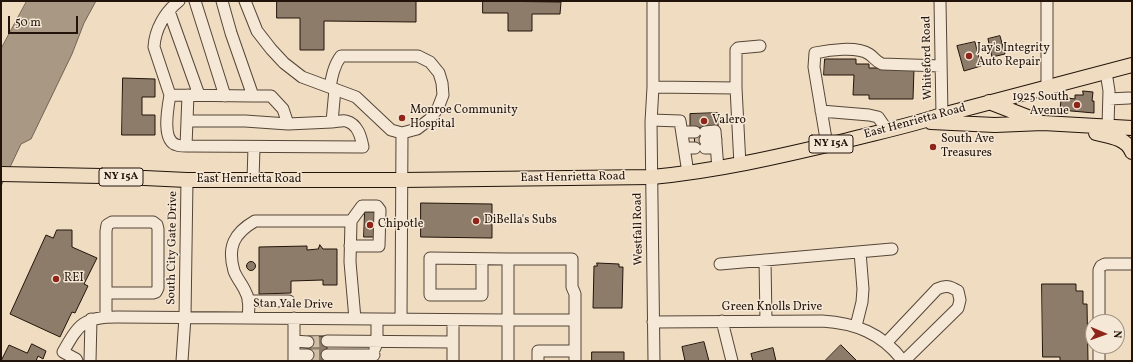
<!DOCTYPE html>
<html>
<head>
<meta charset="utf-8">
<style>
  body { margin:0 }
  #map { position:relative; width:1133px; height:362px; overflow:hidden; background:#efdcc1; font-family:Vollkorn,serif }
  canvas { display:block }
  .frame { position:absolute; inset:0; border:2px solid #22140a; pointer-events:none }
  .north { position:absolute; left:1085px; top:314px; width:40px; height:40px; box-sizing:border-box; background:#f5e8d7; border:1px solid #a19385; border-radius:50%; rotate:92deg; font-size:11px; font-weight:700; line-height:16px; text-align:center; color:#22140a }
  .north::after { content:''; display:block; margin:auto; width:14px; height:18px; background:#8f2418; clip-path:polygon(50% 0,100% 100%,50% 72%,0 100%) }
  .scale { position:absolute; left:8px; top:16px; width:70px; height:18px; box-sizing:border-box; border:2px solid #22140a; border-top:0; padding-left:5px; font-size:12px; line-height:14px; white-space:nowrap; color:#22140a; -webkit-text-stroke:3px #f5e8d7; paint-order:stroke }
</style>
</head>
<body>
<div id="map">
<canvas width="1133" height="362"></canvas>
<div class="frame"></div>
<div class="north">N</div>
<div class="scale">50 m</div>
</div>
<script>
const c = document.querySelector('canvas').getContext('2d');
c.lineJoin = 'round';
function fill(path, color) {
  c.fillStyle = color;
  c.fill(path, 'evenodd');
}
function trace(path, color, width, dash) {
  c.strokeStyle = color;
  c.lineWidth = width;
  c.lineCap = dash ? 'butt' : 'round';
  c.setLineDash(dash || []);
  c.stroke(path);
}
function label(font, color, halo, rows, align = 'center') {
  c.font = font + ' Vollkorn,serif';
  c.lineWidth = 3;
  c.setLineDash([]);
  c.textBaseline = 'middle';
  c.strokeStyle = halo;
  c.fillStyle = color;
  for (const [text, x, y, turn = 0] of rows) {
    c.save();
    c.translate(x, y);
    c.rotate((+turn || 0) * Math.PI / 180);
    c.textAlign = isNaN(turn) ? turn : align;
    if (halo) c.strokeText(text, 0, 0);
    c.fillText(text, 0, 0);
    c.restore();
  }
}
const water = new Path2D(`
  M27 1H96L84 23 72 54 31 139 21 144 1 186V49Z`);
const building = new Path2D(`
  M277 1H416V22L324 21V50H300V18H277Z
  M483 1 561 2 560 14H532V31H508V13H483Z
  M1000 36 1005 54 992 57 988 39Z
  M975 42 981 66 964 71 957 46Z
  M825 59H856V64H869V68H914L913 99H869V95H853L854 75H824Z
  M123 78 155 79V97H142V115H155V135H122Z
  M1083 91 1093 92 1092 101H1094V113L1060 110 1061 100 1067 101 1068 98 1075 99V95H1083Z
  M718 113V127L690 128V114Z
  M705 129 706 150H695L694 130Z
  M421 203 492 204V238L421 237Z
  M365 212H375V237H364Z
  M57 230H72V247L97 258 84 284 88 286 75 313 72 312 60 337 10 314 46 235 53 238Z
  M320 245 323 249H337V285H323V280L291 281V293L259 294V247L307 246V250L318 249Z
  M246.5 266a4.5 4.5 0 1 1 9 0a4.5 4.5 0 1 1-9 0Z
  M597 263 619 264V267H623L622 308H593L594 266H597Z
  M1042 284H1076V291H1083V304H1087L1088 361H1060V357H1043Z
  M308 336H327V361H308Z
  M704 342 709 361H685L682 347Z
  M32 344 46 351 43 359 38 356 36 361H1L9 345 27 353Z
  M841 345 857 361H825Z
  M773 348 776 361H753L751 354Z
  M592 352H624V361H592Z`);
const minorTunnel = new Path2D(`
  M695 140H705
  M308 342 327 341
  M308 355H327`);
const minor = new Path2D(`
  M179 1C165 12 155 29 154 47L170 95 253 96
  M195 1 225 96
  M222 1 231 33 253 96H271L283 109 288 124 332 122 335 89
  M245 1 257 31 271 49 284 63 302 77 356 97 391 130 402 133
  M653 1V87L651 122 654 361
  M940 1 942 115
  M1047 1V88
  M169 11 199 95
  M1106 72 1109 91 1108 126
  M330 87C332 76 334 65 341 56H418L430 62 439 73 442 83 443 95 438 108 430 119 417 129 402 133
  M653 87 736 88
  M170 95C168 107 161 141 177 145 179 146 184 146 186 146
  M188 95 186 146 363 147C361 137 358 124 346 121 342 120 336 122 332 122
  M1109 99 1129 98
  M821 111 869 115 878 117 887 130
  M651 120 680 121 688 173
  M187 121H245L288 124
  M683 132H695
  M705 132 715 131 718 169
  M705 140H716
  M827 145 814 67 815 53C829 50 857 46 869 54 875 58 875 61 882 64L941 66
  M685 148H695
  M705 148H716
  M740 165 736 88V50L738 48 760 46
  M253 180 254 147
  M350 246H379L380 210 377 206H362L351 221 350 262 355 319
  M482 259V295H430V258L508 259
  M765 260 766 321
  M720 264 892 249
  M248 301H289
  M106 317V231L107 225 112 222H153L157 225 158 229V288L156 292 153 293H106
  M248 318C249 309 250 300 246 293 243 285 237 279 234 271 227 247 234 233 255 221H351
  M401 319 402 133
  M722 321 732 361
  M653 322 822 321C855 323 882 333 903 361
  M1099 322V270L1101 266 1105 264H1132
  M856 326 862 302 863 289 860 252
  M294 341 308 342
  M327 341 453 342
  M886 343 937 289C946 285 950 286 958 291L960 300 958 308 904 361
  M1099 346V361
  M375 348 377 342V319
  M294 355H308
  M327 355H374
  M77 361 76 359 63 352C79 324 83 317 117 317L508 320V361
  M90 361 91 319
  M182 361 185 317 187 180
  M294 361V318
  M453 361V320
  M538 361V351H575
  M575 361V320H508V259H572V287L575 294V320`);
const major = new Path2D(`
  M989 102 1038 121
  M931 122 995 125 1043 123 1132 128
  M1096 133C1109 136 1127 138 1132 152
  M1 174 102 176 187 180H402L652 177C716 171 777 157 840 142 874 133 909 126 942 115L1132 65`);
const markers = [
  [969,56,4,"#8f2418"],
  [1077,105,4,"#8f2418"],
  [402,118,4,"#8f2418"],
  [704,121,4,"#8f2418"],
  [933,147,4,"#8f2418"],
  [476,221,4,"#8f2418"],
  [370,225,4,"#8f2418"],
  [56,279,4,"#8f2418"]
];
const shields = [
  [831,144,44],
  [121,177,44]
];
const shieldNames = [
  ["NY 15A",831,144],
  ["NY 15A",121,177]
];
const poiNames = [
  ["Jay's Integrity",977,49],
  ["Auto Repair",977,63],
  ["1925 South",1069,98,"right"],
  ["Avenue",1069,112,"right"],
  ["Monroe Community",410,111],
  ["Hospital",410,125],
  ["Valero",712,121],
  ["South Ave",941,140],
  ["Treasures",941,154],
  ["DiBella's Subs",484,221],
  ["Chipotle",378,225],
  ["REI",64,279]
];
const streetNames = [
  ["Whiteford Road",928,58,-91],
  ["East Henrietta Road",915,122,-15],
  ["East Henrietta Road",573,178,-1],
  ["East Henrietta Road",249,180],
  ["Westfall Road",639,229,-91],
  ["South City Gate Drive",173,248,-89],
  ["Stan Yale Drive",293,305,1],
  ["Green Knolls Drive",772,308]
];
fill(water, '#a99883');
trace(water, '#736353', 1);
fill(building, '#8d7c69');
trace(building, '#22140a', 1);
trace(minorTunnel, '#d0bea6', 11, [11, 5.5]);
trace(minor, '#554638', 13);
trace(major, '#22140a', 16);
trace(minor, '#f5e8d7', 11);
trace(major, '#efdcc1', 14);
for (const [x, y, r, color] of markers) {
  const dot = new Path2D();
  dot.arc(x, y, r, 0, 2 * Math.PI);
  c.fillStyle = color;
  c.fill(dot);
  trace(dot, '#f5e8d7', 1.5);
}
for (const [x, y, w] of shields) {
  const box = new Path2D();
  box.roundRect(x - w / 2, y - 9, w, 18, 3);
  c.fillStyle = '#f5e8d7';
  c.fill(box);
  trace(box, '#22140a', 1);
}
label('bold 11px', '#22140a', null, shieldNames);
label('12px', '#22140a', '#f5e8d7', poiNames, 'left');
label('12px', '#22140a', '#f5e8d7', streetNames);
</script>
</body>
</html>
